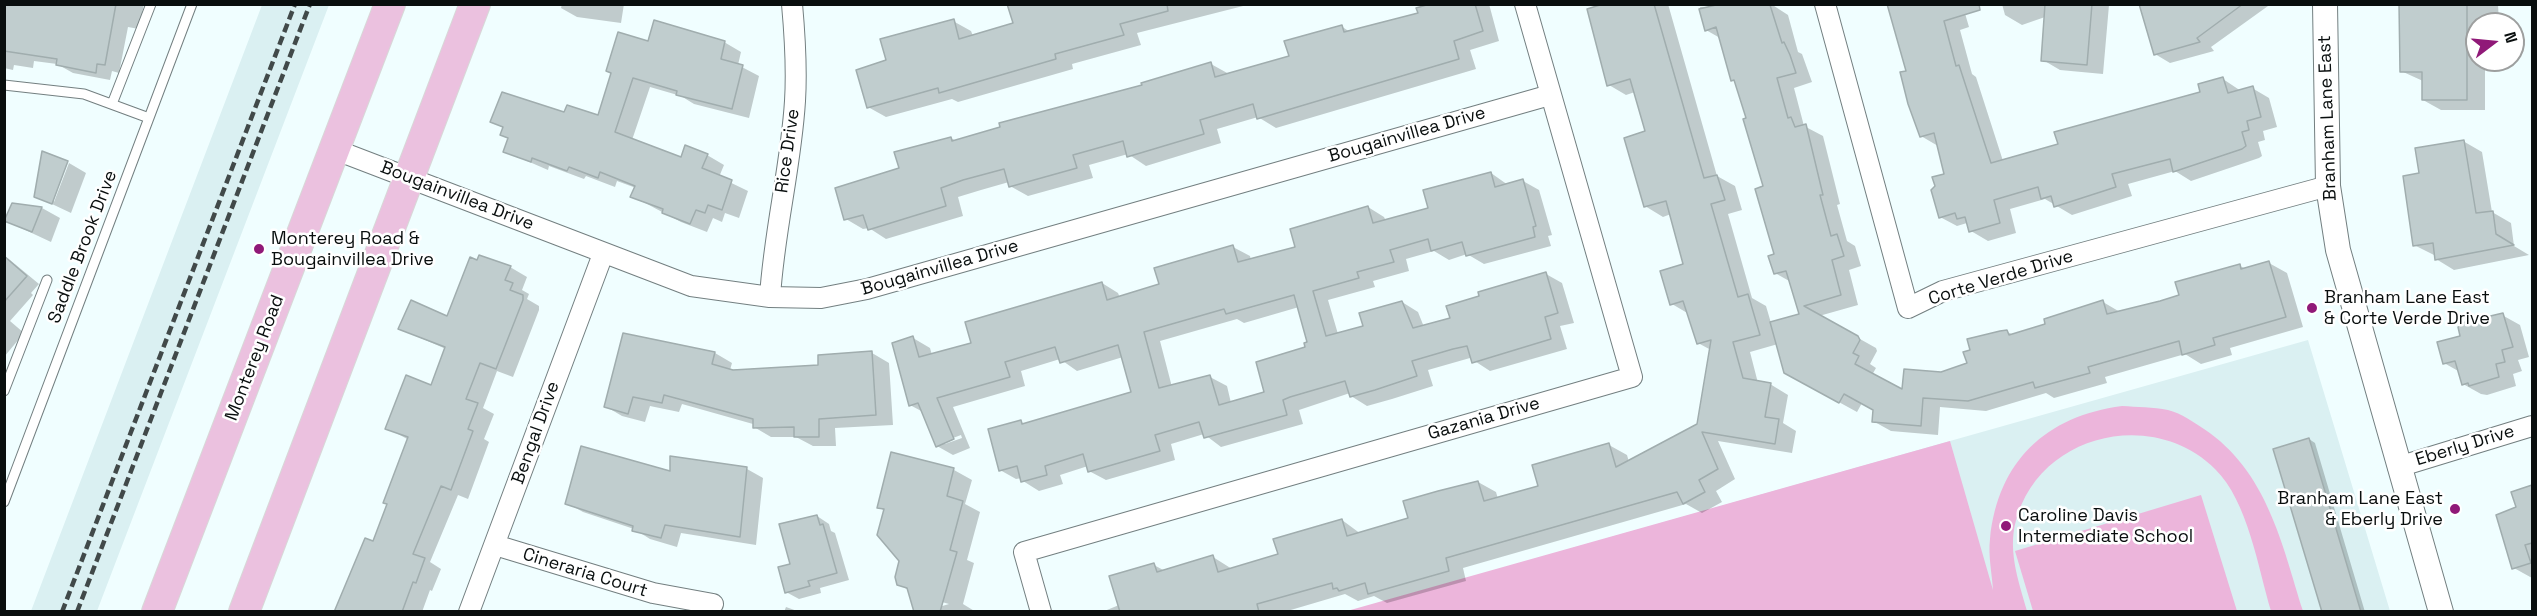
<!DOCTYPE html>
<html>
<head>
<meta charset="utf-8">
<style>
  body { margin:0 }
  #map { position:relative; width:2537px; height:616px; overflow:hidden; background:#f0feff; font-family:"Space Grotesk",sans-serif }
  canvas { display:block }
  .frame { position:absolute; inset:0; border:6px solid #090e0e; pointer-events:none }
  .north { position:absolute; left:2465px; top:12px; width:60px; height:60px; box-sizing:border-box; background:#fff; border:2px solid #9d9f9f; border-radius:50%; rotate:74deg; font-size:16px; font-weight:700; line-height:24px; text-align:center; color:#090e0e }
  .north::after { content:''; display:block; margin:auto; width:21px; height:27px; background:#901978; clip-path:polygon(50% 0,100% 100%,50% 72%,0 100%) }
</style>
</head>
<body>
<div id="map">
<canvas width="2537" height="616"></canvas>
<div class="frame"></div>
<div class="north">N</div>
</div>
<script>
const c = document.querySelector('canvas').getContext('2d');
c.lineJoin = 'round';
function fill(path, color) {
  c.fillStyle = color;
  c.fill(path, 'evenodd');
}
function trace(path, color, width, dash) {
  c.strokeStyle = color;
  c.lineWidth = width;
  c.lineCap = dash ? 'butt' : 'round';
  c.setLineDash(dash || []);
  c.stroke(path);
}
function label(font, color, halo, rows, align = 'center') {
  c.font = font + ' "Space Grotesk",sans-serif';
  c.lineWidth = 5;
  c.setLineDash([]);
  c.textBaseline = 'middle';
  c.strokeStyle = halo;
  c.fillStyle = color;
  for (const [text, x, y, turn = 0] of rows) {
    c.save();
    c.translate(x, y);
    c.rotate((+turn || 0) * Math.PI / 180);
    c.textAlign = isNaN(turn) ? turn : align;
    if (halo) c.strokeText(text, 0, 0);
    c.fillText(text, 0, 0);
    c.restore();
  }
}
const built = new Path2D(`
  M262 5H329L97 611H31Z
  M2308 340 2390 611 1347 612 1950 441Z`);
const green = new Path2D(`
  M2122 406C2137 407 2153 407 2168 410 2181 413 2193 422 2204 429 2267 471 2282 544 2303 611H2271C2258 568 2248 501 2215 469 2155 409 2045 432 2018 514 2006 547 2018 579 2027 611H1347L1950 441 1993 590C1992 573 1988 556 1990 539 1998 461 2046 416 2122 406Z
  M2201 495 2237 611H2033L2015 551Z`);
const shadow = new Path2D(`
  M4 4H144L139 29 128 27 119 73 112 71 110 80 73 73 57 64 34 61 33 68 14 65 13 70 4 68Z
  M562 4H624L621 23 577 17 561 8Z
  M1009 4H1251L1137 33 1141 45 1072 64 1073 69 958 102 952 99 886 117 868 107 888 61 953 21 971 31 973 36 1015 24Z
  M1436 4H1489L1499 41 1470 50 1476 69 1276 128 1258 117 1217 129 1221 143 1146 166 1128 154 1089 165 1093 178 1028 196 1010 186 1009 182 981 190 958 197 963 216 886 239 869 228 863 229 846 219 900 169 951 138 956 141 1211 64 1229 74 1291 57 1341 26 1350 32 1419 14Z
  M1608 4H1668L1717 176 1735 186 1742 210 1728 214 1752 298 1766 306 1771 323 1800 315 1791 282 1775 273 1776 255 1765 187 1737 82 1733 80 1720 38 1706 30 1700 7 1771 4 1788 15 1798 52 1802 54 1812 82 1794 88 1804 126 1823 136 1840 204 1837 205 1847 241 1855 246 1861 266 1849 270 1858 305 1819 316 1876 348 1877 351 1870 364 1876 368 1872 375 1903 391 1941 373 1968 364 2007 332 2014 335 2047 325 2103 302 2120 312 2180 296 2240 266 2246 269 2269 263 2287 273 2303 327 2230 348 2232 355 2201 364 2185 354 2105 377 2107 383 2054 398 2046 393 1986 411 1940 407 1938 435 1891 431 1873 421 1874 409 1862 403 1857 412 1804 383 1778 344 1750 352 1758 383 1770 384 1788 395 1783 423 1796 431 1792 453 1718 441 1735 479 1716 491 1722 502 1702 513 1686 504 1463 568 1466 581 1387 603 1374 596 1358 601 1345 594 1284 612H1102L1119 605 1154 565 1165 571 1213 557 1232 569 1279 556 1342 520 1361 534 1410 519 1478 482 1496 492 1498 499 1540 487 1609 445 1627 455 1629 462 1698 425 1711 350 1698 343 1689 314 1672 304 1685 265 1671 214 1663 217 1645 206 1647 133 1635 92 1626 95 1609 85Z
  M1885 4H1987L1964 10 1969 27 1960 30 1972 74 1976 77 2003 161 2060 145 2202 93 2223 79 2241 91 2252 88 2269 98 2277 127 2263 131 2265 140 2258 142 2262 156 2259 158 2191 181 2175 171 2128 184 2132 196 2072 215 2045 199 2010 209 2016 233 1988 241 1971 231 1967 223 1957 226 1940 217 1946 175 1938 146 1921 136 1908 72 1889 7Z
  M2002 4 2109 5 2103 74 2060 70 2043 60 2045 17 2022 25 2005 15Z
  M2141 4H2267L2268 6 2211 47 2214 51 2170 63 2155 54Z
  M2401 4H2498L2499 24H2477V60H2485V110H2441L2423 100V81L2401 71Z
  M724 42 741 52 738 65 759 76 749 118 694 104 681 96 650 87 632 140 681 159 707 155 724 165 719 177 748 191 739 218 725 213 722 222 713 218 707 232 681 222 632 196 636 188 617 181 615 187 586 176 584 179 549 166 548 170 504 151 509 138 504 128 492 122 564 114 599 117 649 43Z
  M2463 141 2482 152 2492 212 2511 223 2514 246 2529 255 2454 270 2436 259V256L2414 245 2421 175Z
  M69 163 86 173 71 213 35 196 54 195V202Z
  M1491 173 1508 185 1523 181 1539 190 1552 235 1548 236 1551 246 1484 264 1467 254 1449 260 1434 251 1406 259 1409 271 1373 281 1375 287 1328 300 1338 334 1365 327 1402 302 1418 312 1424 327 1451 319 1546 274 1562 283 1574 323 1560 326 1567 349 1490 371 1470 358 1428 370 1433 386 1392 399 1367 406 1351 396 1350 393 1299 410 1303 424 1221 447 1204 434 1171 444 1175 460 1106 480 1089 471 1088 466 1060 475 1063 484 1039 491 1023 481 1022 478 1016 479 1000 470 1021 422 1026 424 1133 393 1123 357 1077 371 1060 359 1021 371 1025 386 953 407 970 448 953 455 937 446 923 412 910 405 913 338 930 348 932 355 973 344 1102 283 1118 293 1120 298 1161 285 1233 247 1250 256 1251 260 1297 248 1368 207 1384 217 1386 221 1430 209ZM1299 307 1309 343 1266 393 1231 403 1227 386 1210 377 1172 387 1160 341 1237 319 1244 323ZM961 435 962 438 945 444V441Z
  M13 204 42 208 60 218 51 242 6 221Z
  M4 255 39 284 31 293 33 295 10 321 24 333 4 357Z
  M510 267 527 277 522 290 529 294 527 299 539 306V310L513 377 497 371 483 408 494 414 484 439 489 442 468 499 458 495 430 562 441 569 432 591 430 590 422 612H336L373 543 409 440 387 428 431 387 446 349 400 329 447 318Z
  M2502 315 2520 325 2529 357 2518 360 2522 371 2513 374 2516 386 2487 395 2481 394 2463 384 2460 372 2444 363 2462 337Z
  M624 335 715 353 732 363 730 370 820 366 872 353 889 363 893 425 835 428 836 446H813L796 437H771L754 427 753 424 682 404 679 412 650 406 645 422 622 416 605 406Z
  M2309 439 2315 443 2365 612H2323Z
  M892 454 954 470 972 480 965 504 980 512 967 560 974 563 963 604 976 612H922L949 604 917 595 898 584 901 561 885 511 878 507Z
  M747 469 763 478 756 545 681 533 677 547 650 539 634 529 583 512 567 503 671 473Z
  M2532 487V578L2514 568 2518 508 2513 493Z
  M817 516 829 524 831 531 835 533 849 580 820 588 821 593 799 599 786 592Z
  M786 607 800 612H784Z`);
const building = new Path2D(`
  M4 4H116L105 65 97 64 96 73 56 65 57 59 4 51Z
  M1007 4H1167L1168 11 1120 24 1124 35 1055 54 1056 59 939 93 938 88 867 108 856 70 886 60 880 39 954 19 959 39 1013 23Z
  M1430 4H1475L1483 31 1454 41 1459 59 1257 119 1253 104 1200 120 1204 134 1127 157 1123 141 1073 155 1077 168 1009 187 1004 169 963 180 941 188 946 206 868 230 863 215 844 220 835 188 899 168 894 152 951 137 952 141 1000 127 999 123 1142 85 1141 83 1211 62 1215 77 1289 56 1284 41 1342 25 1344 32 1418 13 1416 8Z
  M1603 4H1654L1704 178 1717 175 1725 200 1711 204 1738 297 1748 294 1760 335 1733 342 1743 378 1771 383 1765 417 1779 419 1775 444 1702 432 1718 469 1699 480 1705 492 1683 504 1677 492 1446 558 1449 571 1368 594 1365 583 1339 591 1337 588 1333 589 1332 583 1257 604 1259 612H1120L1109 576 1154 563 1157 572 1213 555 1218 572 1278 554 1273 539 1342 519 1347 536 1408 518 1403 501 1438 491 1478 481 1484 501 1538 486 1532 465 1609 443 1616 467 1697 424 1711 340 1697 344 1683 301 1670 305 1660 271 1683 264 1666 201 1644 207 1624 138 1645 131 1630 79 1607 86 1587 9Z
  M1887 4H1979L1980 10 1944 21 1956 66 1959 65 1991 163 2058 144 2054 132 2200 92 2198 84 2223 77 2228 93 2253 86 2261 117 2247 121 2249 130 2242 132 2246 146 2242 149 2173 172 2170 159 2112 174 2116 187 2054 207 2051 196 2041 199 2038 187 1994 200 2000 223 1969 232 1965 217 1957 219 1955 213 1939 218 1931 190 1935 186 1932 177 1944 174 1934 133 1920 137 1908 104 1900 72 1906 71Z
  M2045 4H2092L2087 65 2041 61Z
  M2139 4H2243L2197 38 2200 42 2154 55Z
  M2399 4H2467V100H2422V72H2400Z
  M1716 5H1770L1782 43 1784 42 1790 55 1796 73 1777 78 1788 118 1791 117 1795 127 1806 124 1823 195H1820L1831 236 1837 234 1844 256 1832 260 1841 295 1804 306 1858 336 1860 340 1853 353 1859 356 1855 364 1902 389 1904 369 1941 372 1967 363 1963 352 1970 350 1967 339 2000 331 2007 330 2009 335 2045 324 2044 319 2103 300 2107 314 2160 301 2179 295 2175 282 2240 264 2241 269 2269 261 2286 317 2213 338 2215 345 2182 355 2179 341 2088 367 2090 373 2035 388 2033 382 1968 401 1923 398 1921 426 1872 422 1873 410 1844 394 1839 403 1784 373 1770 322 1799 314 1786 271 1774 274 1768 256 1774 254 1755 189 1763 186 1743 119 1746 118 1734 80 1731 81 1716 27 1705 31 1699 9Z
  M654 20 725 41 721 59 743 65 732 109 676 95 677 91 633 78 615 132 681 157 685 145 708 154 702 168 732 180 722 210 708 205 705 213 696 210 690 224 662 213 663 209 630 197 635 186 600 172 598 178 569 167 567 171 532 158 531 162 503 152 508 138 500 135 503 127 490 122 502 92 564 112 567 105 598 115 611 73 606 71 618 32 648 41Z
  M2464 140 2476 213 2493 211 2496 234 2514 245 2435 260 2433 243 2413 246 2403 176 2419 173 2415 148Z
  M42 151 68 161 52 204 34 197Z
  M1491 172 1495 187 1523 179 1536 226 1533 227 1535 237 1466 256 1462 242 1431 251 1428 239 1390 250 1394 262 1357 272 1359 278 1313 291 1326 336 1363 326 1359 313 1402 301 1413 328 1450 318 1446 306 1479 296 1478 292 1546 272 1558 313 1545 317 1551 339 1472 363 1467 346 1453 349 1412 361 1417 376 1375 390 1350 397 1345 381 1290 397 1283 400 1287 415 1204 438 1199 422 1155 435 1160 451 1088 472 1083 454 1045 466 1047 475 1021 482 1017 466 999 471 988 429 1021 420 1022 424 1131 392 1118 345 1060 363 1055 347 1005 362 1010 377 937 398 954 439 936 447 918 403 909 406 892 343 913 336 919 357 971 343 965 322 1102 282 1107 300 1159 284 1154 268 1233 245 1238 262 1295 247 1290 229 1368 206 1373 223 1428 208 1423 190ZM1294 295 1307 342 1304 343 1305 347 1256 362 1264 392 1219 405 1210 375 1159 388 1144 332 1224 309 1226 314Z
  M12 203 42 207 32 232 4 221Z
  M479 255 511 266 505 280 513 283 510 290 523 295V300L496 369 480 363 466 399 478 403 468 429 473 431 451 490 441 486 413 554 425 558 416 583 413 582 402 612H334L365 538 373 541 387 504 383 503 408 437 385 429 406 375 431 385 445 347 398 329 411 300 447 316 470 257 477 260Z
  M4 256 27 276 4 302Z
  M2503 313 2513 347 2502 350 2505 362 2496 364 2499 377 2469 386 2468 383 2462 385 2455 361 2443 364 2437 342 2460 336 2458 327 2465 322Z
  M623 333 715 352 712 364 733 370 818 365V355L872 351 876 415 819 419V437H794V427L753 428V419L664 395 662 403 633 397 628 414 604 407Z
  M2309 438 2361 612H2322L2273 449Z
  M581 446 670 471V456L747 467 740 537 665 525 661 538 632 531 633 526 565 504Z
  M891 452 954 468 947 496 963 501 950 550 957 552 940 612H914L907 588 897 585 895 577 899 561 877 535 884 509 877 508Z
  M2532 485V543L2525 545 2531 563 2512 569 2496 515 2516 507 2511 492Z
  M817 515 820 525 823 524 837 573 808 581 810 586 785 593 778 567 790 564 779 524Z`);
const service = new Path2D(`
  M4 85 84 94 149 118
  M112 104 151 4
  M4 391 47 280
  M4 502 192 4`);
const minor = new Path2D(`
  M1825 4 1908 308 1943 291 2328 186
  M336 150 691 286 770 297 821 298 867 289 1550 95
  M770 297C774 231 791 167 795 101 797 69 795 37 792 4
  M2398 467 2532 426
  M495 545 653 593 713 604
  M469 612 603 254
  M1041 612 1024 552 1632 377 1525 4`);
const tertiary = new Path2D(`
  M2325 4 2328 186 2338 250 2441 612`);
const primary = new Path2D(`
  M157 612 390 4
  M244 612 475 4`);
const rail = new Path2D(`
  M62 612 295 4
  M77 612 310 4`);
const markers = [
  [259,249,6,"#901978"],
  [2312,308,6,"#901978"],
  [2455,509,6,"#901978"],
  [2006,526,6,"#901978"]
];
const streetNames = [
  ["Branham Lane East",2328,118,-92],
  ["Bougainvillea Drive",1407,135,-16],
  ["Rice Drive",788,151,-82],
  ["Bougainvillea Drive",457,196,21],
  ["Saddle Brook Drive",83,247,-69],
  ["Bougainvillea Drive",940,268,-16],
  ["Corte Verde Drive",2001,278,-17],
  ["Monterey Road",255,358,-69],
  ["Gazania Drive",1484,419,-16],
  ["Bengal Drive",536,433,-70],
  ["Eberly Drive",2465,446,-17],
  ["Cineraria Court",585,573,17]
];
const poiNames = [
  ["Monterey Road &",271,239],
  ["Bougainvillea Drive",271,260],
  ["Branham Lane East",2324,298],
  ["& Corte Verde Drive",2324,319],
  ["Branham Lane East",2443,499,"right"],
  ["& Eberly Drive",2443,520,"right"],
  ["Caroline Davis",2018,516],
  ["Intermediate School",2018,537]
];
fill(built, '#daf0f2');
fill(green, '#ecb5db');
fill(shadow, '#0003');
fill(building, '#c0cdce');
trace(building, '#a0adae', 1.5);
trace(service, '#737f80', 11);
trace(minor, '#737f80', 22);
trace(tertiary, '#737f80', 26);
trace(primary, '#d8d8d8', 32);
trace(service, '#fff', 9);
trace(minor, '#fff', 20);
trace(tertiary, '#fff', 24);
trace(primary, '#ebc1df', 30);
trace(rail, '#414949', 4.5, [9, 4.5]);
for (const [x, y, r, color] of markers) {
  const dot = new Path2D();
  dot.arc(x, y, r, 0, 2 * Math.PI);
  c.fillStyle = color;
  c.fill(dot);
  trace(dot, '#fff', 2);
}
label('18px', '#090e0e', '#fff', streetNames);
label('18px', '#090e0e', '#fff', poiNames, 'left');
</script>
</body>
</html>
